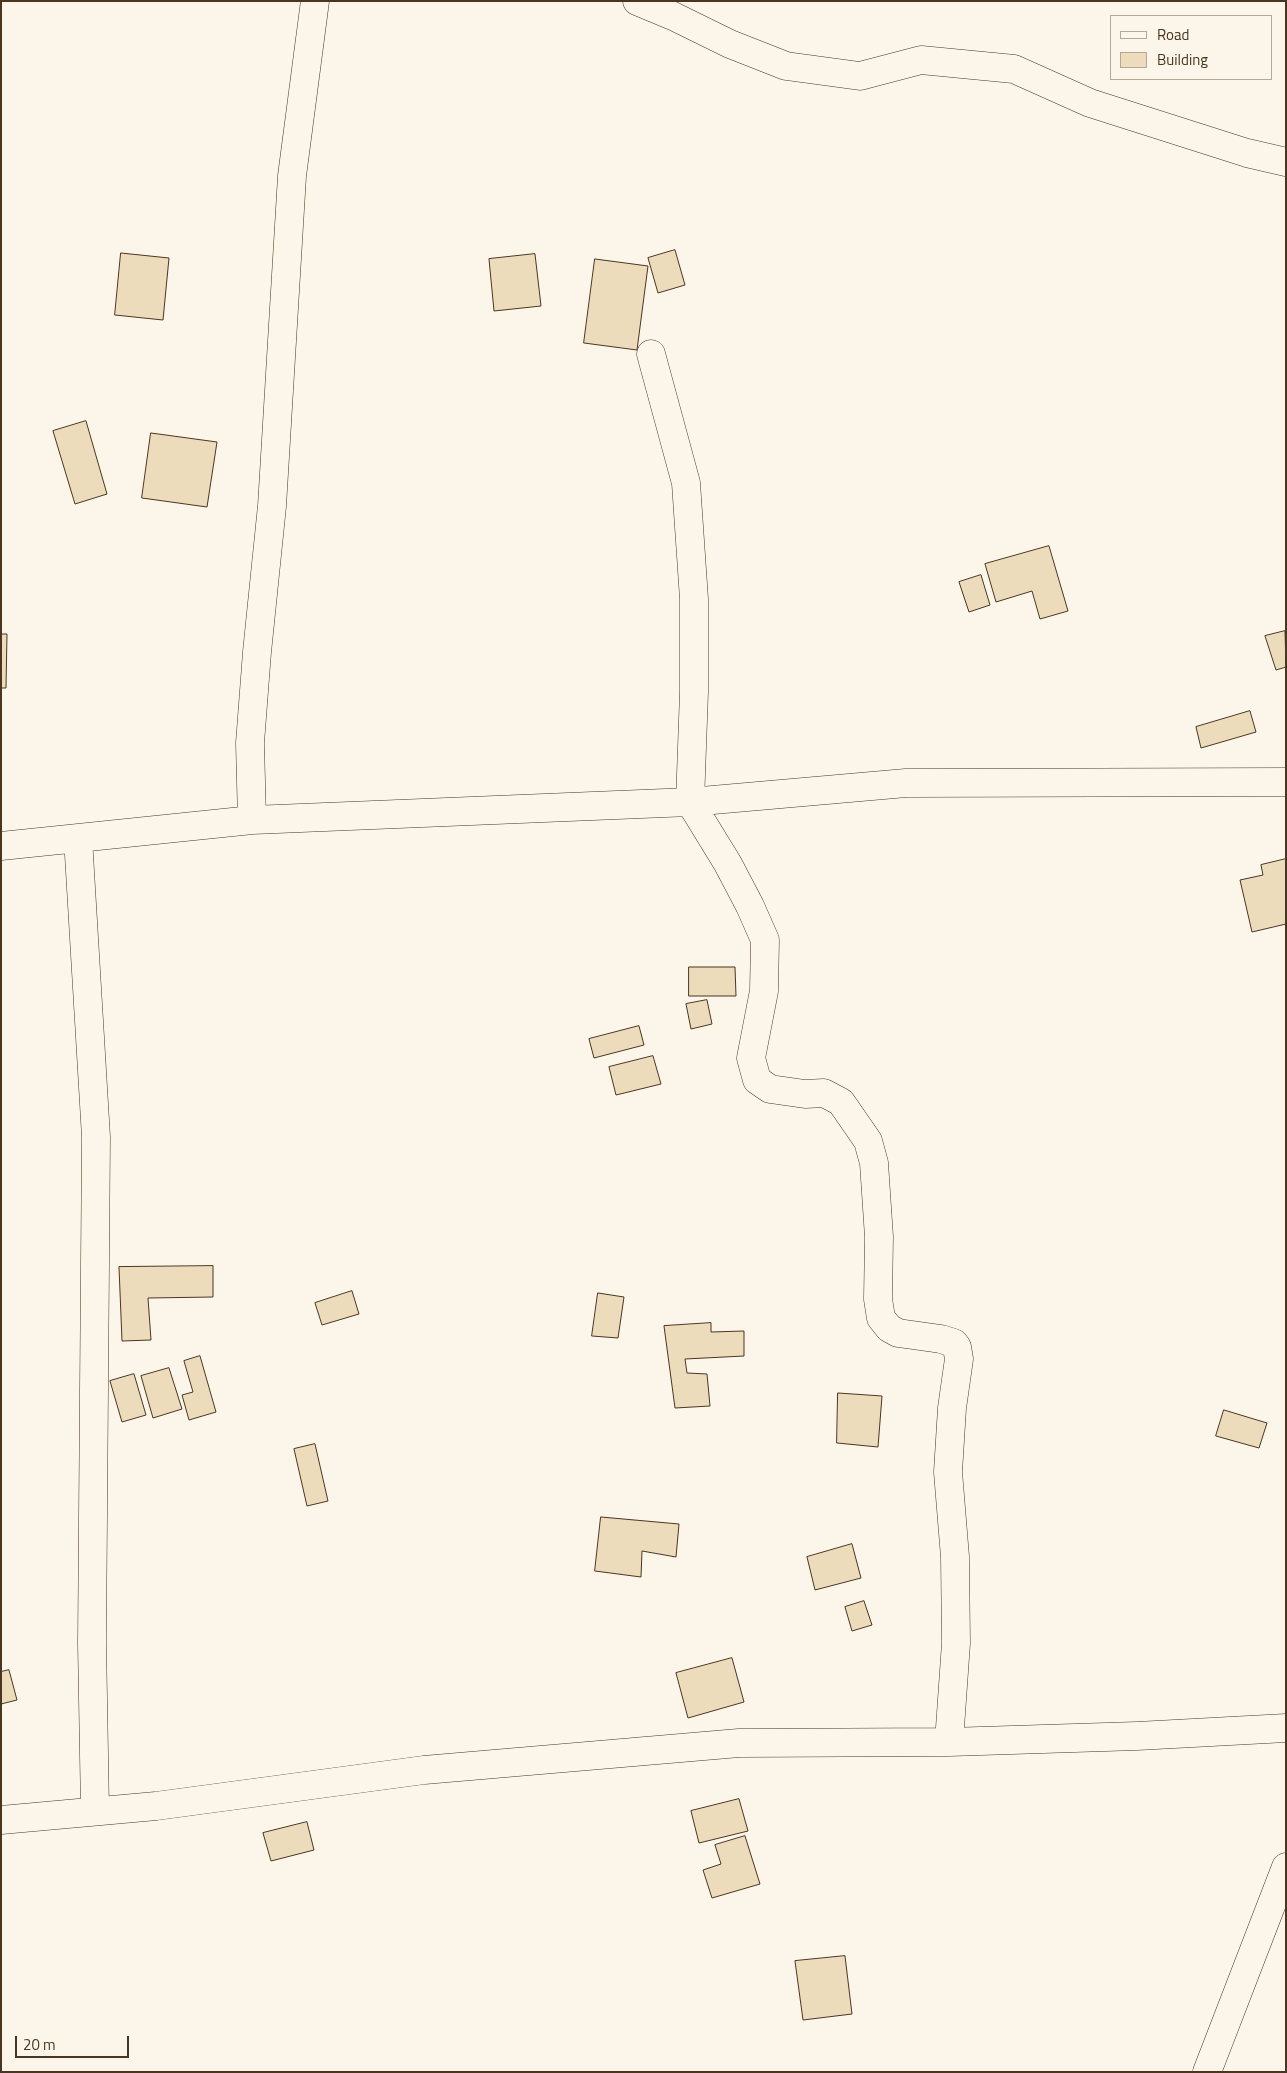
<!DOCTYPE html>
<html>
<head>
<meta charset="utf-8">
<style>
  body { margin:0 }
  #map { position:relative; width:1287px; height:2073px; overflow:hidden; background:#fbf6e9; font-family:"Titillium Web",sans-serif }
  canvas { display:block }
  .frame { position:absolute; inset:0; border:2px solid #4a3520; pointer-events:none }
  .legend { position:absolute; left:1110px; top:15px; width:162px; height:65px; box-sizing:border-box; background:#fbf6e9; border:1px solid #b4a999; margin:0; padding:6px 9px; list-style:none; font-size:15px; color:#4a3520 }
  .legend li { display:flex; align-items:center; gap:10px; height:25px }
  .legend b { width:25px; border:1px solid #b4a999 }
  .scale { position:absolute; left:15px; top:2036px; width:114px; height:22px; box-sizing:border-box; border:2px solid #4a3520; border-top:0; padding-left:6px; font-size:15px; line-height:18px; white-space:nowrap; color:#4a3520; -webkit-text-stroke:4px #fbf6e9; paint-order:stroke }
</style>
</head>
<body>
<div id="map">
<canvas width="1287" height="2073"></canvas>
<div class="frame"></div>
<ul class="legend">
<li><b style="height:6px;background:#fbf6e9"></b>Road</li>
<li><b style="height:14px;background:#ecdcbc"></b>Building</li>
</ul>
<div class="scale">20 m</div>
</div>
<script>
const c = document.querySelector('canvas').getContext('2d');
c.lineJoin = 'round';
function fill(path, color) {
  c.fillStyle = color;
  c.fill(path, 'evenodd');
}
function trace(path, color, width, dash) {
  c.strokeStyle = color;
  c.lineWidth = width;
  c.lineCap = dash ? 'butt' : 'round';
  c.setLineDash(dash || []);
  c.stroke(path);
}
const building = new Path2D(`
  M675 250 685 285 658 293 648 258Z
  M121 253 169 258 163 320 115 315Z
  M535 254 541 306 494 311 489 259Z
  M595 259 648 266 637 350 584 343Z
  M86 421 107 494 75 504 53 431Z
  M151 433 217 442 207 507 142 498Z
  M1049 546 1068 611 1040 619 1032 591 996 602 985 564Z
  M981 575 990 605 969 612 959 582Z
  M1285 631 1286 667 1276 670 1265 636Z
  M1 634H7L6 688H1Z
  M1250 711 1256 732 1201 748 1196 727Z
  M1286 859V924L1252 932 1240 880 1263 875 1261 865Z
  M689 967H735L736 996H689Z
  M707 1000 712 1024 691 1029 686 1004Z
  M639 1026 644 1045 594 1058 589 1039Z
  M653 1056 661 1084 616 1095 609 1067Z
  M213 1266V1297L148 1298 151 1340 122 1341 119 1267Z
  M352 1291 359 1314 322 1325 315 1303Z
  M598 1293 624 1297 618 1338 592 1336Z
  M711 1323V1332L744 1331V1356L685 1359 687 1373 707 1374 710 1406 675 1408 664 1326Z
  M200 1356 216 1412 189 1420 182 1395 193 1392 184 1361Z
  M169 1368 182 1409 153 1418 141 1376Z
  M134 1374 146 1415 122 1422 110 1381Z
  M838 1393 882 1396 878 1447 837 1443Z
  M1224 1410 1267 1423 1259 1448 1216 1436Z
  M315 1444 328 1501 307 1506 294 1449Z
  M601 1517 679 1524 676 1557 642 1551 641 1577 595 1571Z
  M852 1544 861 1578 815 1590 807 1557Z
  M864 1601 872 1625 852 1631 845 1607Z
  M732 1658 744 1702 688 1718 676 1673Z
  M9 1670 17 1700 1 1704V1672Z
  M739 1799 748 1831 699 1843 691 1811Z
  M307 1822 314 1850 271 1861 263 1833Z
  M745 1836 760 1884 712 1898 703 1870 721 1864 715 1845Z
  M845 1956 852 2014 803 2020 795 1961Z`);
const minor = new Path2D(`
  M637 1 673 16 730 44 786 66 860 76 921 60 1014 69 1090 103 1247 153 1286 162
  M651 354 686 483 694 599V692L690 802 728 864 750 906 765 940 764 991 751 1058 757 1080 770 1089 805 1094 824 1093 841 1102 868 1141 874 1163 879 1237 878 1299 881 1318 889 1328 898 1333 941 1339 954 1343 957 1347 959 1359 952 1408 948 1472 955 1557 956 1643 949 1742
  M252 820 250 743 257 652 272 506 292 176 315 1
  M78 838 96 1137 92 1643 95 1810
  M1 846 252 820 690 802 906 783 1286 782
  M1 1820 156 1806 424 1770 739 1743 949 1742 1137 1736 1286 1728`);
const major = new Path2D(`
  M1207 2072 1286 1867`);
fill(building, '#ecdcbc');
trace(building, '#4a3520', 1);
trace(minor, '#4a3520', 29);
trace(major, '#4a3520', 29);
trace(minor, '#fbf6e9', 28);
trace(major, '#fbf6e9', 28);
</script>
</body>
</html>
